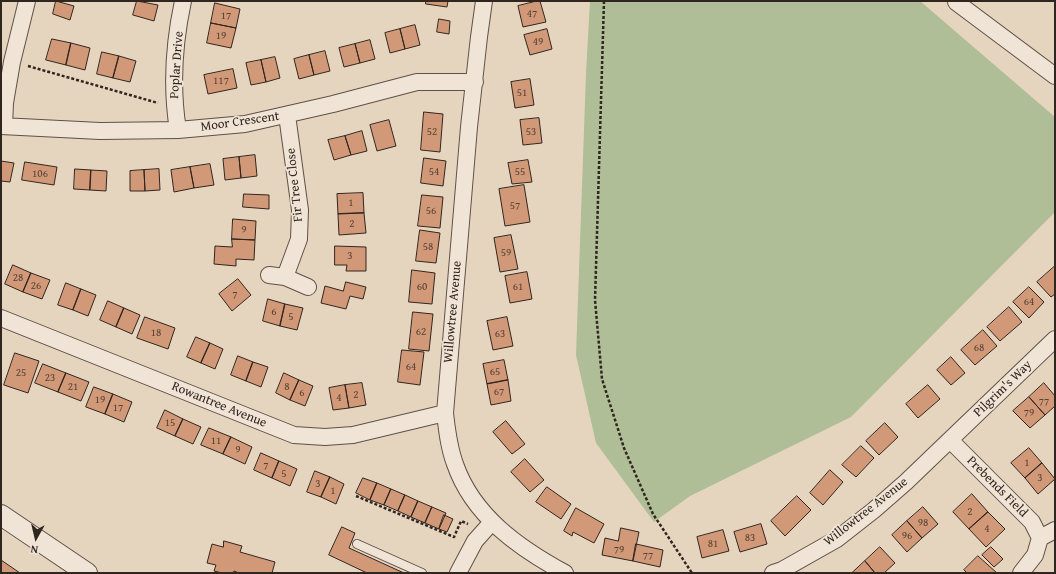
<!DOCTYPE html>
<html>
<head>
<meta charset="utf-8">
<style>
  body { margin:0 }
  #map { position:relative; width:1056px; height:574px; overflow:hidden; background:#e6d5be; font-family:"Gentium Book Plus",serif }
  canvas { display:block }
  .frame { position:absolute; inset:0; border:2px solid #31251f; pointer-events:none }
  .north { position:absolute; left:16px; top:518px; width:40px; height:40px; -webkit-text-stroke:3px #efe4d5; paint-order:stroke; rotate:188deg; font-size:11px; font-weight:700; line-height:16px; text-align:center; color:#31251f }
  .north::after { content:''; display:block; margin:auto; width:14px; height:18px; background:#31251f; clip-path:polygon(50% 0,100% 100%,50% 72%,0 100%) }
</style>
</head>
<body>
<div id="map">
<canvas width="1056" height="574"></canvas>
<div class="frame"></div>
<div class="north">N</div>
</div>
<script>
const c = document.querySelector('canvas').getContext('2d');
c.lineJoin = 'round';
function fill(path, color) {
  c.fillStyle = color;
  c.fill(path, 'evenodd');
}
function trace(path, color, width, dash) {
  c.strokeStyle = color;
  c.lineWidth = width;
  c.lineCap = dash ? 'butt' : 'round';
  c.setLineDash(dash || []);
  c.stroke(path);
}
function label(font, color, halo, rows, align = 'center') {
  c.font = font + ' "Gentium Book Plus",serif';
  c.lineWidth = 3.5;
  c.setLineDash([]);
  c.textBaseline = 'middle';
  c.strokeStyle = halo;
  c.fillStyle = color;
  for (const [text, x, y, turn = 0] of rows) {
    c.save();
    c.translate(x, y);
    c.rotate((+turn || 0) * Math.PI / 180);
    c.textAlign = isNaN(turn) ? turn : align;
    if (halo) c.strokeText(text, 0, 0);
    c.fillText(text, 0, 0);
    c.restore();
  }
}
const green = new Path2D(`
  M590 1H920L1055 117V212L851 417 690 496 654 522 596 443 576 355 586 73Z`);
const building = new Path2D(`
  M56 1 74 6 70 20 53 14Z
  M137 1 158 5 154 21 133 15Z
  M426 1H448L447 7 426 4Z
  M537 1H540L546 22 523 27 518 6Z
  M215 3 240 9 236 28 211 23Z
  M439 19 450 21 449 34 437 32Z
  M211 23 236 28 231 48 207 43Z
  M415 25 420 45 405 49 400 29Z
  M400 29 405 49 390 53 385 33Z
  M547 29 552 49 530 55 524 35Z
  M52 39 71 43 66 65 46 60Z
  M370 40 375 59 360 63 355 44Z
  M71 43 90 48 85 70 66 65Z
  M355 44 360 63 344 67 339 48Z
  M325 51 330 71 314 75 309 55Z
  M102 52 119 56 113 78 97 74Z
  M309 55 314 75 299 79 294 59Z
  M119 56 136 61 130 82 113 78Z
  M275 57 280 78 266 82 261 60Z
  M261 60 266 82 251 85 246 63Z
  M233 69 237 88 208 94 204 75Z
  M530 79 534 105 515 108 511 82Z
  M424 112 443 114 440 152 421 150Z
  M539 118 542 143 523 145 520 120Z
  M389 120 396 146 377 151 370 125Z
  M362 131 367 151 351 155 345 136Z
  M345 136 351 155 334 160 328 140Z
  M255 155 257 176 241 178 239 157Z
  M239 157 241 178 225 180 223 159Z
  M424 158 446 161 443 186 421 183Z
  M528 160 532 182 512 184 508 163Z
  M1 161 14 163 10 182 1 181Z
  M25 162 57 167 54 185 22 180Z
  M210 164 214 185 194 188 190 167Z
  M190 167 194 188 174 192 171 170Z
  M75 169 91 170 90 190 74 189Z
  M159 169 160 190 145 191 144 170Z
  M91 170 107 171 106 191 90 190Z
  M144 170 145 191H130V171Z
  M524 185 530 222 505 226 499 189Z
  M363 193 364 213 338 214 337 194Z
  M244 194 269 195V209L243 207Z
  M422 195 443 197 440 228 418 226Z
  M364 213 366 233 339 235 338 214Z
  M233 219 256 221 255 240 232 239Z
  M420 230 440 233 436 263 416 261Z
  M511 235 518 269 500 272 494 238Z
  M232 239 255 240 254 260 236 259V266L214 264 215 246 232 247Z
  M335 246 366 247V271H346L347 265H335Z
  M13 265 31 273 23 292 5 284Z
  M1055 266V294L1051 297 1037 282Z
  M412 270 435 273 432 304 409 302Z
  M527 272 532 299 510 303 505 276Z
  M31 273 50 280 42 299 23 292Z
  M238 279 251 295 232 311 219 294Z
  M346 282 366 287 363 299 350 296 346 309 321 303 325 286 343 291Z
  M66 283 81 289 73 310 58 305Z
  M1029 287 1044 302 1029 318 1013 302Z
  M81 289 96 295 88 316 73 310Z
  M268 299 285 304 280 326 263 321Z
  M108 301 124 308 116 327 100 320Z
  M285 304 303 308 297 330 280 326Z
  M1009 307 1022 322 1000 341 987 327Z
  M124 308 140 315 132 334 116 327Z
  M413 312 433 314 429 351 409 349Z
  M145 317 175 328 168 349 137 338Z
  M507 317 513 346 493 350 487 321Z
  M983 330 997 346 975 365 961 350Z
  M196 337 210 343 201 363 187 357Z
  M210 343 223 349 215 369 201 363Z
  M402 350 424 352 420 385 398 382Z
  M15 353 39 361 28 393 4 385Z
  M238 356 253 362 246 381 231 375Z
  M951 357 965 373 951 385 937 370Z
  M504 360 508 380 487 384 483 364Z
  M253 362 268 367 261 387 246 381Z
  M43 364 66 373 58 392 35 383Z
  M66 373 89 382 81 401 58 392Z
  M284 373 299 380 290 400 276 393Z
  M299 380 313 386 305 406 290 400Z
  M508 380 511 401 491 405 487 384Z
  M362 383 366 405 349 408 345 385Z
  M1044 383 1055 396V406L1045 415 1029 397Z
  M345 385 349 408 333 410 329 388Z
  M928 385 940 399 918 418 906 404Z
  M94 387 113 394 105 414 86 407Z
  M113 394 132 402 124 422 105 414Z
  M1029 397 1045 415 1030 428 1013 411Z
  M165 410 183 419 175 436 157 428Z
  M183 419 201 427 193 444 175 436Z
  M506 421 525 444 512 454 493 432Z
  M885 423 898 437 879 455 866 441Z
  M209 428 231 437 223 454 201 445Z
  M231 437 252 447 245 464 223 454Z
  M861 446 874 458 856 477 842 465Z
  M1029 448 1042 463 1025 478 1011 463Z
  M261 453 279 461 272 478 254 470Z
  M525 459 544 480 530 492 511 472Z
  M279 461 297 469 290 486 272 478Z
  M1042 463 1055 479 1038 494 1025 478Z
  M830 470 843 482 823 505 810 493Z
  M315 471 330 477 321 497 307 492Z
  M330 477 344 484 336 504 321 497Z
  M363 478 377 483 370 500 356 493Z
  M377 483 391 489 384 505 370 500Z
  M547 487 571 504 561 519 536 502Z
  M391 489 405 495 398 511 384 505Z
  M972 494 988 512 969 529 953 512Z
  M405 495 418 501 411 517 398 511Z
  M797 496 811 510 785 536 771 521Z
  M418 501 432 507 425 523 411 517Z
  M432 507 446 513 439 529 425 523Z
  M923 507 938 524 922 538 907 521Z
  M576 508 604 524 594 543 573 532 572 536 564 531Z
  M988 512 1005 529 986 547 969 529Z
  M444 515 453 519 447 532 439 529Z
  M907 521 922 538 907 552 892 535Z
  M761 524 767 544 740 552 734 532Z
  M342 527 355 533 349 548 404 573H367L329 555Z
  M621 528 639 532 633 561 602 555 605 538 618 541Z
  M723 530 729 551 702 558 697 537Z
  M224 541 242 546 240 552 275 562 272 573H239L234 571 233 573H222L214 571 216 565 207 563 212 544 223 547Z
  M636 544 663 550 660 567 633 561Z
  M880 547 895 563 884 573H875L865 561Z
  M991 547 1003 559 994 567 982 555Z
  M978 556 997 573H967L964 570Z
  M1 560 20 573H1Z
  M865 561 875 573H852Z`);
const path = new Path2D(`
  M604 1 595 300 602 379 624 448 653 514 692 573
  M28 66 158 103
  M356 496 454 537 461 521 468 524`);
const service = new Path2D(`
  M357 544 422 573`);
const minor = new Path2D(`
  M484 1 479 37 469 127 445 413C447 431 449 448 455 464 473 516 519 548 565 573
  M957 1 956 2 1055 76
  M1 126 100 131 178 130 245 124 333 104 417 82H475
  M4 126 5 103 12 62 27 1
  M178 130C171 87 174 43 183 1
  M269 275 285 277 308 287
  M285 277 299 239 300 210 287 115
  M1 318 294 435 325 437 353 435 445 413
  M950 440 1032 522 1040 538 1035 555 1021 573
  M1040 538 1055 530
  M458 573 475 541 492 522
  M773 573 782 570 837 539 874 510 906 482 1055 339`);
const tertiary = new Path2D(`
  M1 515 87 573`);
const numberNames = [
  ["47",532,14],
  ["17",226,16],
  ["19",221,36],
  ["49",538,42],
  ["117",221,81],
  ["51",522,93],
  ["52",432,132],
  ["53",531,132],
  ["54",434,172],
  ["55",520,172],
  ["106",40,174],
  ["1",351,203],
  ["57",515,206],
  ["56",431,211],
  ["2",352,224],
  ["9",244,230],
  ["58",428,247],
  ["59",506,253],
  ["3",350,256],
  ["28",18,278],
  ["26",36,286],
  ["60",422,287],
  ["61",518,287],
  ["7",235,295],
  ["64",1029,302],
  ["6",274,312],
  ["5",291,317],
  ["62",421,332],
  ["18",156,333],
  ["63",500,334],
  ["68",979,348],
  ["64",411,367],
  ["65",495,372],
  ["25",21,373],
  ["23",50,378],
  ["21",73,387],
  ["8",287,387],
  ["67",499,392],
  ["6",302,393],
  ["2",356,395],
  ["4",339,398],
  ["19",100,400],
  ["77",1044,402],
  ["17",118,408],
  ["79",1029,413],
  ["15",170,423],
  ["11",216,441],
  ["9",238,450],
  ["1",1027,463],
  ["7",266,466],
  ["5",284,474],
  ["3",1040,478],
  ["3",318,484],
  ["1",333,491],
  ["2",970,512],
  ["98",923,523],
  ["4",987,529],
  ["96",907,536],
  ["83",750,538],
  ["81",713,544],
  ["79",619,550],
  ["77",648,556]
];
const streetNames = [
  ["Poplar Drive",177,65,-86],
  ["Moor Crescent",240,122,-8],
  ["Fir Tree Close",295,185,-96],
  ["Willowtree Avenue",453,312,-85],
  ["Pilgrim's Way",1003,389,-44],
  ["Rowantree Avenue",219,405,22],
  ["Prebends Field",997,487,45],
  ["Willowtree Avenue",866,512,-38]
];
fill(green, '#afbe96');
fill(building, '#d19977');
trace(building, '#31251f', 1);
trace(service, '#5e5147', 10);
trace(minor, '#5e5147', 18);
trace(tertiary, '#5e5147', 22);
trace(path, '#31251f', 2.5, [3, 2]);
trace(service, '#efe4d5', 8);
trace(minor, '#efe4d5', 16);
trace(tertiary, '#efe4d5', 20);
label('11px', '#594235', null, numberNames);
label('13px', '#31251f', '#efe4d5', streetNames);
</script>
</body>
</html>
